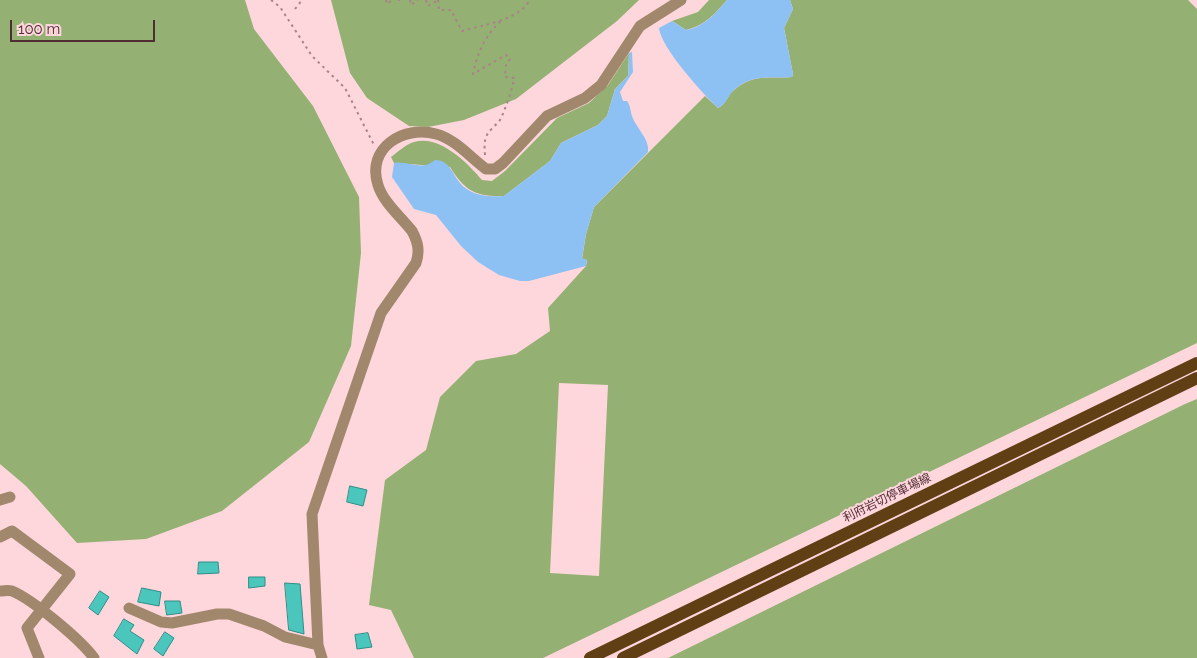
<!DOCTYPE html>
<html>
<head>
<meta charset="utf-8">
<style>
  body { margin:0 }
  #map { position:relative; width:1197px; height:658px; overflow:hidden; background:#fed7dd; font-family:Raleway,sans-serif }
  canvas { display:block }
  .scale { position:absolute; left:10px; top:20px; width:145px; height:22px; box-sizing:border-box; border:2px solid #502c33; border-top:0; padding-left:6px; font-size:15px; line-height:18px; white-space:nowrap; color:#502c33; -webkit-text-stroke:4px #fed7dd; paint-order:stroke }
</style>
</head>
<body>
<div id="map">
<canvas width="1197" height="658"></canvas>
<div class="scale">100 m</div>
</div>
<script>
const c = document.querySelector('canvas').getContext('2d');
c.lineJoin = 'round';
function fill(path, color) {
  c.fillStyle = color;
  c.fill(path, 'evenodd');
}
function trace(path, color, width, dash) {
  c.strokeStyle = color;
  c.lineWidth = width;
  c.lineCap = dash ? 'butt' : 'round';
  c.setLineDash(dash || []);
  c.stroke(path);
}
function label(font, color, halo, rows, align = 'center') {
  c.font = font + ' Raleway,"Noto Sans JP",sans-serif';
  c.lineWidth = 4;
  c.setLineDash([]);
  c.textBaseline = 'middle';
  c.strokeStyle = halo;
  c.fillStyle = color;
  for (const [text, x, y, turn = 0] of rows) {
    c.save();
    c.translate(x, y);
    c.rotate((+turn || 0) * Math.PI / 180);
    c.textAlign = isNaN(turn) ? turn : align;
    if (halo) c.strokeText(text, 0, 0);
    c.fillText(text, 0, 0);
    c.restore();
  }
}
const forest = new Path2D(`
  M0 0H245L254 29 313 106 359 197 361 253 351 346 309 442 222 511 146 539 77 543 26 486 0 464Z
  M331 0H639L617 21 516 99 464 120 428 127 409 126 367 98 350 73Z
  M709 0H727C716 13 704 26 686 30L672 21 698 12Z
  M790 0H1188L1197 9V343L543 658H414L391 610 369 605 385 480 426 450 440 397 476 361 516 354 550 331 548 308 586 266 587 260 582 259 586 234 594 207 705 96 718 108C727 104 727 95 734 90 754 73 770 79 792 77L793 74 784 28 793 9ZM559 383 608 385 599 576 550 573Z
  M629 53 628 76 615 89 607 116 598 125 561 143 550 161 504 196C476 197 465 191 450 167L394 163 391 157C398 152 406 144 414 142 439 134 468 163 482 180L492 181 505 171 557 118 589 103 608 85Z
  M1197 399V658H668L1185 404Z`);
const water = new Path2D(`
  M727 0H790L793 9 784 28 793 74 792 77C770 79 753 73 734 90 727 96 727 104 718 108 703 94 661 48 659 28L672 21 686 30C704 27 716 13 727 0Z
  M632 52 633 72 620 92 623 101H627C631 107 630 110 632 116 636 128 650 139 648 152L594 207 586 234 582 258 587 260 586 266 529 281H520L499 275 478 262 461 246 436 215 414 209 392 177 394 163C408 160 422 172 435 160 449 160 452 173 460 183 471 196 489 197 504 196L550 161 561 143 598 125 607 116 615 89 628 76 629 53Z`);
const building = new Path2D(`
  M350 486 367 490 363 506 347 502Z
  M199 562H218L219 573 198 574Z
  M249 577H265V586L249 588Z
  M285 583 300 584 304 634 289 630Z
  M142 588 161 592 159 606 138 602Z
  M100 591 109 597 98 615 89 608Z
  M165 601H180L182 613 167 615Z
  M124 619 134 625 130 631 144 640 137 654 114 636Z
  M165 632 174 638 163 656 154 649Z
  M368 633 372 647 357 649 355 635Z`);
const path = new Path2D(`
  M271 0 280 7 312 56 345 88 374 145
  M386 0 387 4 392 0
  M398 0H400
  M410 0 411 5 418 0
  M426 0 428 6 438 0
  M438 0 439 10H451L462 31C479 26 523 19 529 0
  M295 9 302 0
  M485 155C483 133 488 134 500 120 504 113 514 85 514 78L505 77 506 65 510 59 506 55 473 74C477 53 486 34 502 20`);
const minor = new Path2D(`
  M0 500 10 497
  M0 537 12 531 70 574 27 628 39 658
  M0 591C4 591 8 590 12 591 32 599 81 640 94 658
  M129 608 161 622 172 623 217 614H229L264 626 285 637 318 645
  M322 658 318 645 312 514 381 313 416 263C420 251 418 242 412 231 401 217 383 202 378 185 366 148 403 125 436 134 455 139 470 157 486 169H495L503 163 547 116 585 98 601 85 640 26 681 0`);
const major = new Path2D(`
  M590 658 1197 363
  M623 658 1197 378`);
const streetNames = [
  ["利府岩切停車場線",887,498,-26]
];
fill(forest, '#94b072');
fill(water, '#8dc1f4');
fill(building, '#4bc6bd');
trace(building, '#2e8d86', 1);
trace(path, '#a9838a', 2, [2.5, 4]);
trace(minor, '#a1886d', 11);
trace(major, '#613f15', 12);
label('12px', '#502c33', '#fed7dd', streetNames);
</script>
</body>
</html>
